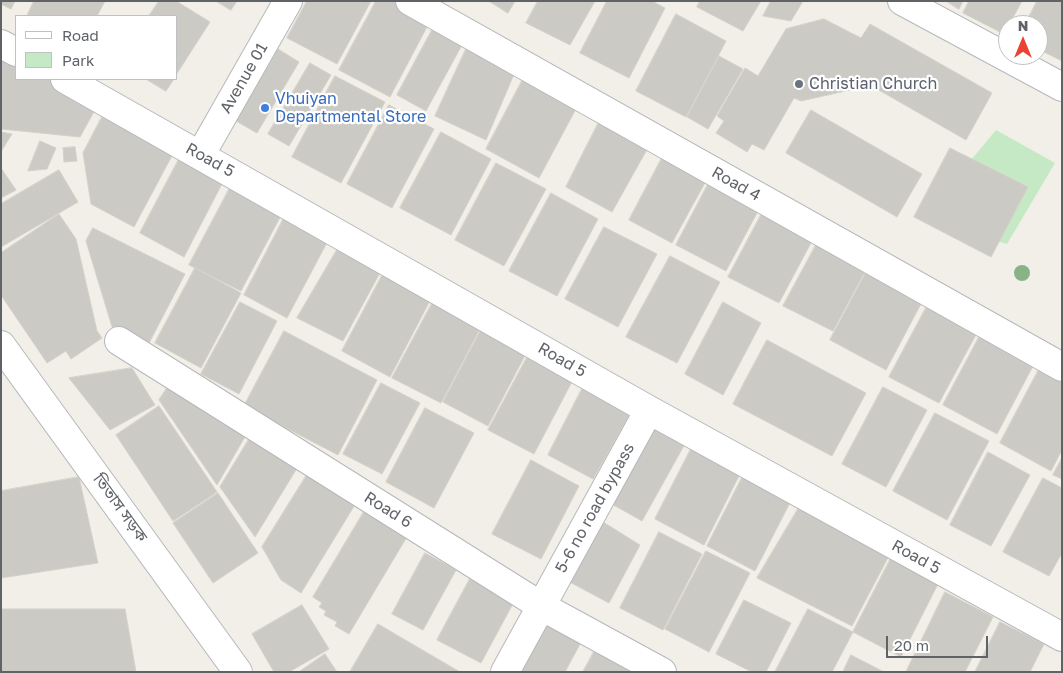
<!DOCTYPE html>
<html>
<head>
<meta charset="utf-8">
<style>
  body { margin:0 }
  #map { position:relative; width:1063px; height:673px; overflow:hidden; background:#f1efe8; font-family:"Golos Text",sans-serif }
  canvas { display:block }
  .frame { position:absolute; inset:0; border:2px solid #5f6368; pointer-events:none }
  .legend { position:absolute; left:15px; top:15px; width:162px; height:65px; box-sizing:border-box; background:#fff; border:1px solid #bfc1c3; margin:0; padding:6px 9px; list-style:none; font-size:15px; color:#5f6368 }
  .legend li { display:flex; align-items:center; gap:10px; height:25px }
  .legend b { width:25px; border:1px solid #bfc1c3 }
  .north { position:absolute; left:998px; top:15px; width:50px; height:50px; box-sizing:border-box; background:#fff; border:1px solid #bfc1c3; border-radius:50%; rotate:0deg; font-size:14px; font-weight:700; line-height:20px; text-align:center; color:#5f6368 }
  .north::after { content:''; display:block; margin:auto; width:18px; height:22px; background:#ea4335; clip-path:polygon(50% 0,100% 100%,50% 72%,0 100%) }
  .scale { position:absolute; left:886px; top:636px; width:102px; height:22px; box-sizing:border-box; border:2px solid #5f6368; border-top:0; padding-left:6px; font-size:15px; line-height:18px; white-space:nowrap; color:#5f6368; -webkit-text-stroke:4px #fff; paint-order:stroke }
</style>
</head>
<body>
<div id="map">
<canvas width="1063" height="673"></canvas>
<div class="frame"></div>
<ul class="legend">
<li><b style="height:6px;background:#fff"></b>Road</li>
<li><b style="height:14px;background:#c5e8c5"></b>Park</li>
</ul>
<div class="north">N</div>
<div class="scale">20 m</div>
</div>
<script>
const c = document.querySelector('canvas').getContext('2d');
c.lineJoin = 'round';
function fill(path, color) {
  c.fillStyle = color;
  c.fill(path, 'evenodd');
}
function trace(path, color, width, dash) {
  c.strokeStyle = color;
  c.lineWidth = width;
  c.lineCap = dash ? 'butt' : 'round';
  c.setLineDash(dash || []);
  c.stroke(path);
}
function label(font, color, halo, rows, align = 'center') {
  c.font = font + ' "Golos Text","Noto Sans Bengali",sans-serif';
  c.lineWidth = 4.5;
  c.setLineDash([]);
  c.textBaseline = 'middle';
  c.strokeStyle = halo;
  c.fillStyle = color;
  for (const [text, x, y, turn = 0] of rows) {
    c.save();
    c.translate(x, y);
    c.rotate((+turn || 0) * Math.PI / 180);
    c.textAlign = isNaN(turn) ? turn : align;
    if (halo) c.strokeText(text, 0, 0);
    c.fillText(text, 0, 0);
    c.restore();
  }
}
const green = new Path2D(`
  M996 130 1055 163 1007 244 922 219Z`);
const building = new Path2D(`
  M1 1H15L11 9 1 4Z
  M34 1H105L97 16H27Z
  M159 1H176L210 22 176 75V16H149Z
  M216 1H237L231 10Z
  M307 1H371L337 64 287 38Z
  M376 1H424L437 8 390 97 339 70Z
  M489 1H515L508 13Z
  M538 1H595L570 45 526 23Z
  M607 1H652L665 8 629 78 580 53Z
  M700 1H761L743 31 697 7Z
  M771 1H803L791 21 763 16Z
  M946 1H963L959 9Z
  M969 1H1022L1004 34 963 13Z
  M1037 1H1062V61L1038 49V25H1025Z
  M676 14 726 41 686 117 636 91Z
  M824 19 861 38 870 24 992 93 966 140 863 81 859 88 801 101 794 98 764 150 752 144 747 152 716 133 724 121 717 116 745 68 758 76 786 29Z
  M432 30 462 45 426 111 397 95Z
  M1 48 16 56V79H58L100 101 80 137 1 129Z
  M278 49 299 62 257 133 236 121Z
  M466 49 515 72 486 140 435 116Z
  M719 56 743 69 708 129 687 117Z
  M310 63 331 75 289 146 268 134Z
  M531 64 585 92 539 178 486 149Z
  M335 76 385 102 341 183 292 157Z
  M146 79H174L166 91Z
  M389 105 434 129 392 208 347 184Z
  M605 110 654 137 612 212 566 187Z
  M811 110 922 174 897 217 786 153Z
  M103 115 174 152 134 227 91 204 83 153Z
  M1 132 12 134 2 150H1Z
  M441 132 491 159 451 235 400 208Z
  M40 141 56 148 47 169 28 171Z
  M75 147 77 161 64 162 63 148Z
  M950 148 1028 187 991 257 914 217Z
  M663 156 707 179 672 243 629 220Z
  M180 157 224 180 184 257 140 233Z
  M496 163 546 189 504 266 455 240Z
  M1 168 16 190 1 198Z
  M59 170 78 202 1 247V204Z
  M715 171 765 198 726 271 676 245Z
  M233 182 285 208 241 291 189 265Z
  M551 193 598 219 557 296 509 271Z
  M770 198 821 224 779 303 728 277Z
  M287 212 331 235 287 318 244 295Z
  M59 214 76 239 97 331 102 338 71 359 66 351 47 363 1 295V253Z
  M604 227 657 254 618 327 565 299Z
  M93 228 185 274 147 347 113 330 86 241Z
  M823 232 872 258 833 331 783 306Z
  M341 243 382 269 343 341 297 318Z
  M876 253 932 283 886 370 830 340Z
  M670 256 720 282 677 363 626 337Z
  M195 268 241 293 201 368 155 343Z
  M386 268 434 293 390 377 342 351Z
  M935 291 985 318 939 403 889 377Z
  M437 294 485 319 441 403 392 378Z
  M240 302 277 321 239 394 201 374Z
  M723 302 761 323 723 395 685 374Z
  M486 320 531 344 488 426 443 402Z
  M987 322 1041 351 997 434 943 405Z
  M284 331 377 380 338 455 244 406Z
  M767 340 866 393 832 456 733 404Z
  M531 350 576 374 534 454 488 430Z
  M1047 354 1062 362V450L1051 471 1000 443Z
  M132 368 155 405 110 430 69 378Z
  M381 383 420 403 382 474 343 454Z
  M585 383 631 412 593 479 548 455Z
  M883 387 927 410 886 487 842 464Z
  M167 388 246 435 217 485 159 400Z
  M159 406 217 492 173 521 116 435Z
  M425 408 474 433 434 508 386 482Z
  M935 413 989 441 947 520 893 491Z
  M645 419 686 442 642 521 601 498Z
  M254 431 302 460 255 537 220 487Z
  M694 443 743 468 704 545 655 519Z
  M988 452 1030 475 991 546 950 525Z
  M1062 458V479L1053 475Z
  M531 460 579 486 541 559 492 534Z
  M749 464 797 489 755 571 707 546Z
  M308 473 356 503 301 593 281 580 262 547Z
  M79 477 98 563 1 578V491Z
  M1043 478 1062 488V553L1049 576 1003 552Z
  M218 493 258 553 213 583 173 523Z
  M801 504 892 550 852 626 757 578Z
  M365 510 408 535 349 634 335 626 337 622 324 615 326 611 319 607 322 603 313 597Z
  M595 517 640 545 609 603 566 580Z
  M659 532 702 554 663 630 620 608Z
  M706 551 750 573 709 652 665 629Z
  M425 553 456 570 423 630 392 614Z
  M892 556 940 580 901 657 853 632Z
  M479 562 523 585 481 663 437 640Z
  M945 592 993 617 965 672H906Z
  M744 600 791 623 766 672H752L716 654Z
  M302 605 329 649 289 672H274L252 634Z
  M541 608 586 633 565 672H507Z
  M1 609H125L136 672H1Z
  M808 609 853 632 832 672H775Z
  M1000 622 1044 644 1030 672H975Z
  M378 624 460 672H350Z
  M596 648 635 672H583Z
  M325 654 337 672H299Z
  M851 655 884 672H843Z`);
const minor = new Path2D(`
  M410 1 1062 367
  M902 1 1062 87
  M1 44 16 52
  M65 79 649 410 1062 637
  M201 154 288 1
  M119 341 541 606 662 672
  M1 345 238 672
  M505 672 649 410`);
const trees = [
  [1022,273]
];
const markers = [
  [799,84,5,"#6b7280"],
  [265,108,5,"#3f7fe0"]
];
const streetNames = [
  ["Avenue 01",244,78,-60],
  ["Road 5",210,160,29],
  ["Road 4",736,184,29],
  ["Road 5",562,360,30],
  ["তিতাস সড়ক",120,508,54],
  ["5-6 no road bypass",595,508,-61],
  ["Road 6",388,510,32],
  ["Road 5",916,557,29]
];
const worshipNames = [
  ["Christian Church",809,84]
];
const shopNames = [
  ["Vhuiyan",275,99],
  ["Departmental Store",275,117]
];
fill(green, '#c5e8c5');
fill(building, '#cccac5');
trace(building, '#d6d1c6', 1);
trace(minor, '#b5b8bc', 30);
trace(minor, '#fff', 28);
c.fillStyle = '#89b387';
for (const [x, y] of trees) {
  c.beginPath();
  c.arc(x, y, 8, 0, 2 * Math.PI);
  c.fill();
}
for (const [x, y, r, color] of markers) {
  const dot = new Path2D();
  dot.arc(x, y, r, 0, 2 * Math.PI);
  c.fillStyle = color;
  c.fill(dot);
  trace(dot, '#fff', 2);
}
label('16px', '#5f6368', '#fff', streetNames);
label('16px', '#5b616d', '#fff', worshipNames, 'left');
label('16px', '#366cbe', '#fff', shopNames, 'left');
</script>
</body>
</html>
